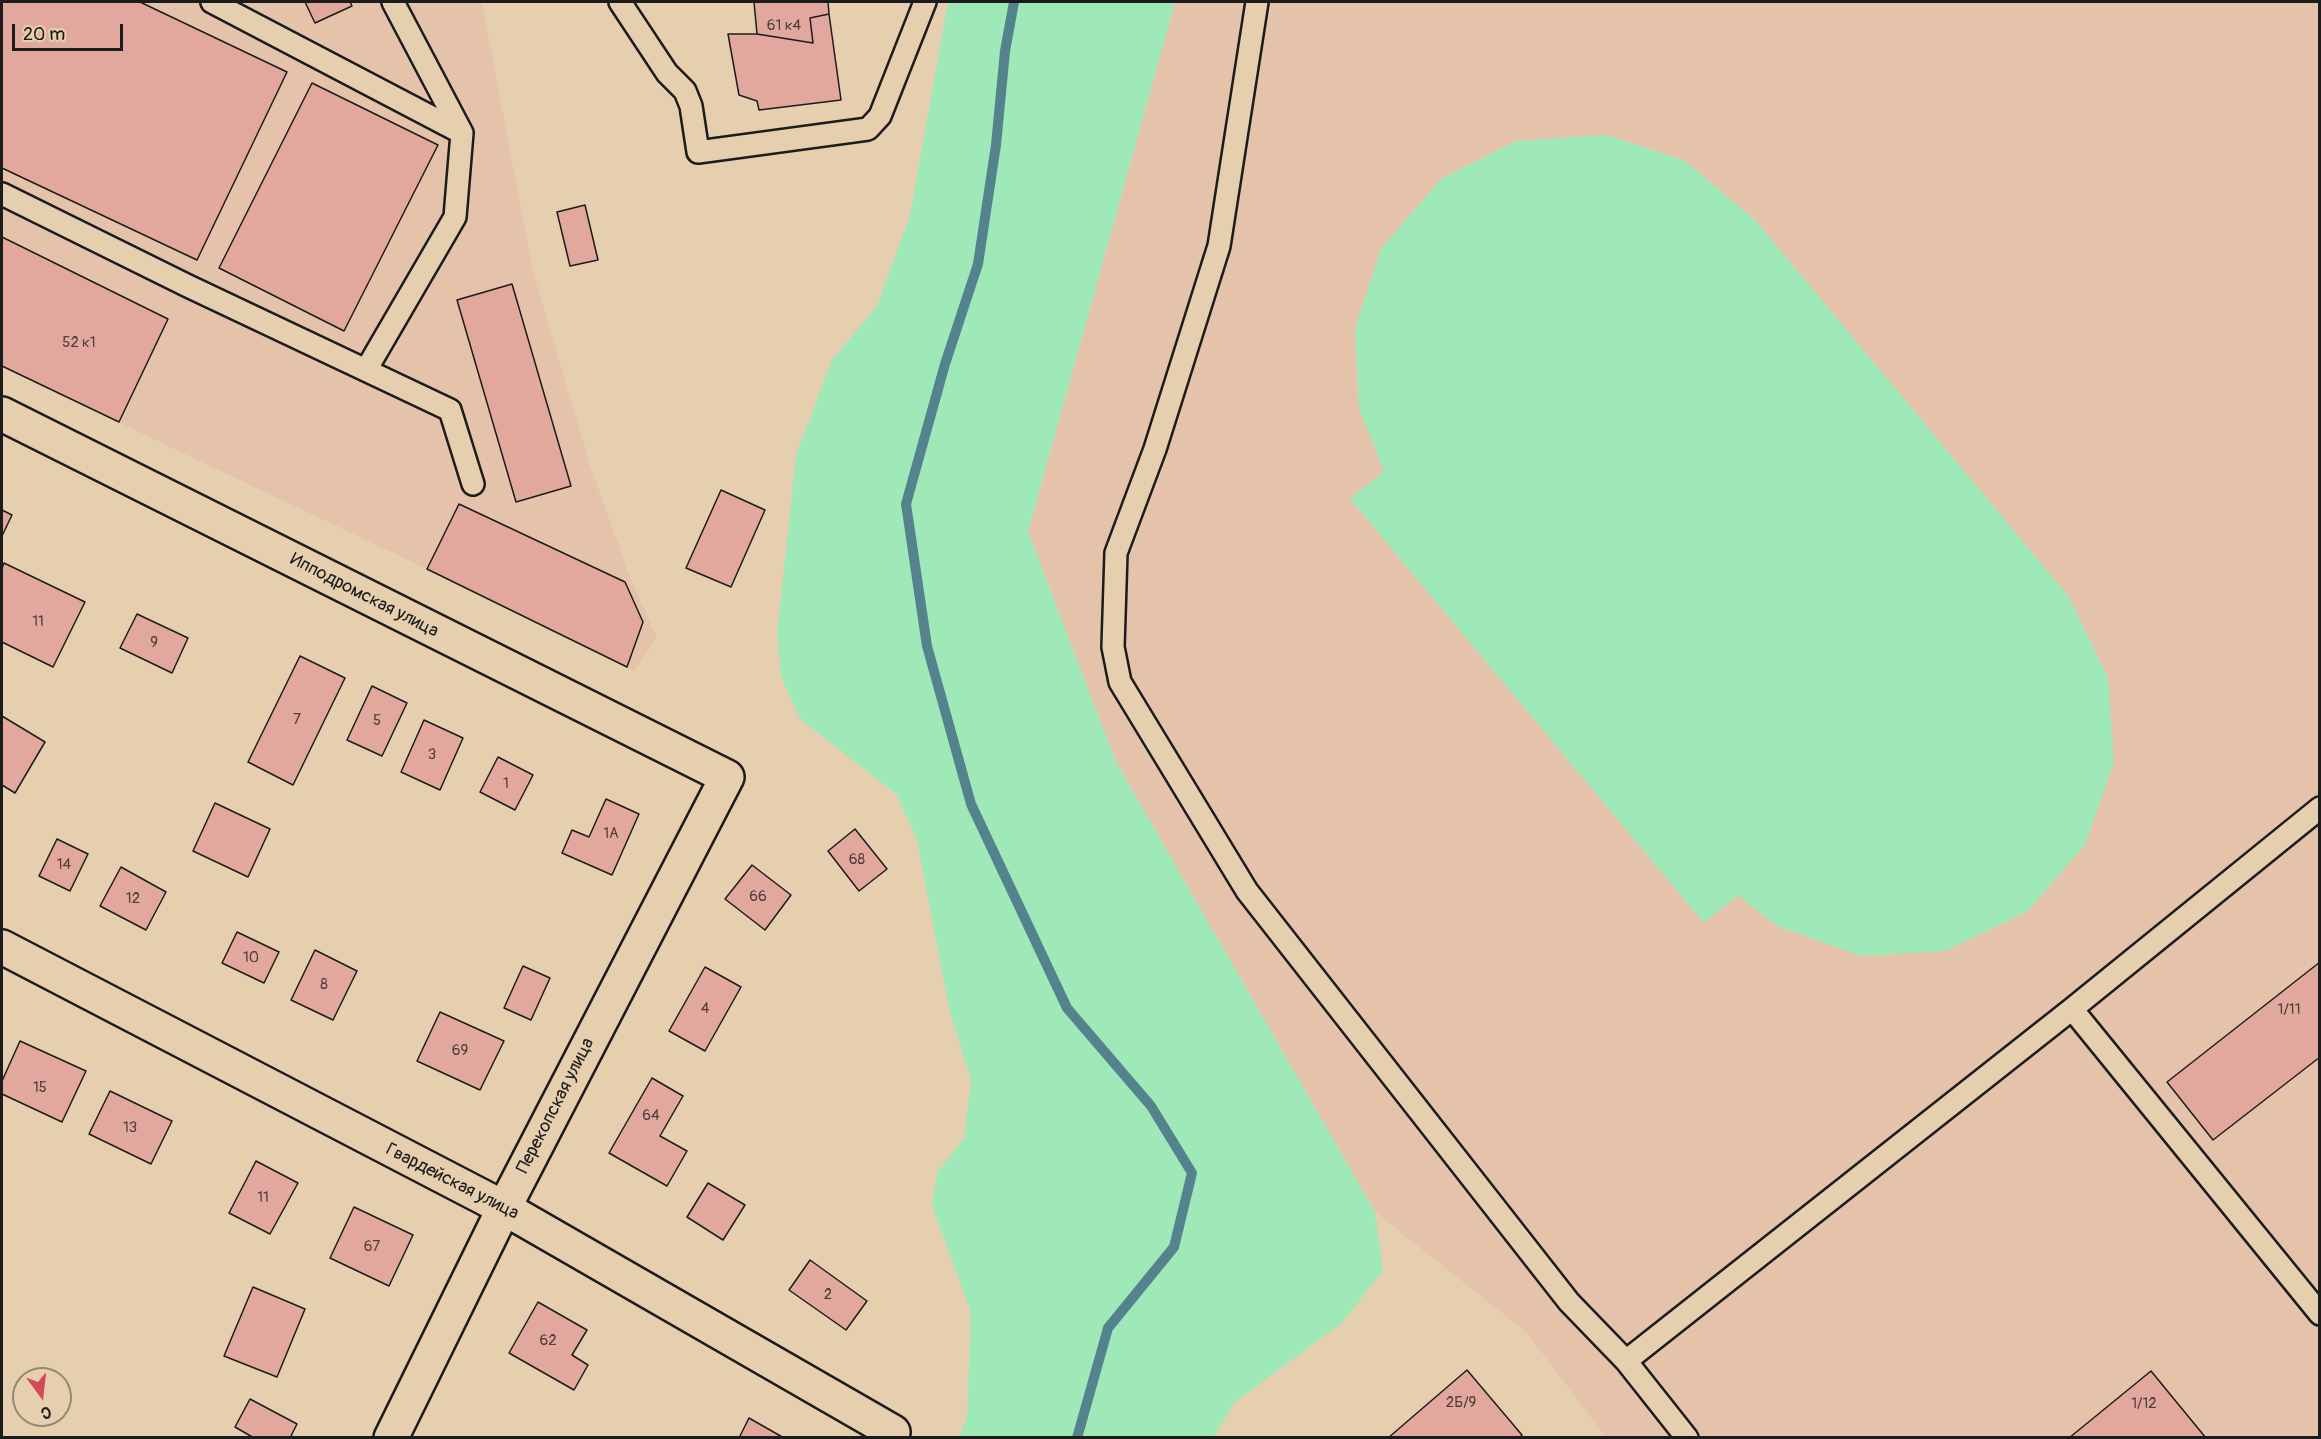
<!DOCTYPE html>
<html>
<head>
<meta charset="utf-8">
<style>
  body { margin:0 }
  #map { position:relative; width:2321px; height:1439px; overflow:hidden; background:#e6cfaf; font-family:Pangolin,sans-serif }
  canvas { display:block }
  .frame { position:absolute; inset:0; border:3px solid #1c1c1c; pointer-events:none }
  .north { position:absolute; left:12px; top:1367px; width:60px; height:60px; box-sizing:border-box; background:#e6cfaf; border:2px solid #958774; border-radius:50%; rotate:165deg; font-size:16px; font-weight:700; line-height:24px; text-align:center; color:#1c1c1c }
  .north::after { content:''; display:block; margin:auto; width:21px; height:27px; background:#d1495b; clip-path:polygon(50% 0,100% 100%,50% 72%,0 100%) }
  .scale { position:absolute; left:12px; top:24px; width:111px; height:27px; box-sizing:border-box; border:3px solid #1c1c1c; border-top:0; padding-left:8px; font-size:18px; line-height:21px; white-space:nowrap; color:#1c1c1c; -webkit-text-stroke:4px #e6cfaf; paint-order:stroke }
</style>
</head>
<body>
<div id="map">
<canvas width="2321" height="1439"></canvas>
<div class="frame"></div>
<div class="north">С</div>
<div class="scale">20 m</div>
</div>
<script>
const c = document.querySelector('canvas').getContext('2d');
c.lineJoin = 'round';
function fill(path, color) {
  c.fillStyle = color;
  c.fill(path, 'evenodd');
}
function trace(path, color, width, dash) {
  c.strokeStyle = color;
  c.lineWidth = width;
  c.lineCap = dash ? 'butt' : 'round';
  c.setLineDash(dash || []);
  c.stroke(path);
}
function label(font, color, halo, rows, align = 'center') {
  c.font = font + ' Pangolin,sans-serif';
  c.lineWidth = 4.5;
  c.setLineDash([]);
  c.textBaseline = 'middle';
  c.strokeStyle = halo;
  c.fillStyle = color;
  for (const [text, x, y, turn = 0] of rows) {
    c.save();
    c.translate(x, y);
    c.rotate((+turn || 0) * Math.PI / 180);
    c.textAlign = isNaN(turn) ? turn : align;
    if (halo) c.strokeText(text, 0, 0);
    c.fillText(text, 0, 0);
    c.restore();
  }
}
const built = new Path2D(`
  M2 2H482L533 272 591 468 628 572 657 638 634 671 427 569 2 367Z
  M1175 2H2319V1437H1606L1527 1333 1375 1212 1116 762 1028 532Z`);
const green = new Path2D(`
  M948 2H1175L1028 532 1116 762 1375 1212 1383 1270 1343 1322 1234 1403 1214 1437H959L967 1417 971 1312 932 1206 937 1173 964 1138 971 1081 949 1009 917 840 896 794 800 719 781 677 777 635 796 454 832 360 877 306 910 215Z
  M1606 135 1684 160 1755 220 2069 597 2108 678 2114 762 2085 845 2028 911 1945 951 1862 956 1777 926 1738 895 1704 923 1350 499 1384 471 1359 409 1355 328 1381 249 1441 179 1516 141Z`);
const stream = new Path2D(`
  M1014 2 1005 51 996 145 978 264 945 364 906 504 927 646 971 804 1067 1008 1151 1106 1192 1173 1174 1247 1108 1328 1077 1438`);
const building = new Path2D(`
  M2 2H140L287 72 197 260 2 168Z
  M305 2H350L352 6 315 23Z
  M754 2H828L829 14 810 18 813 43 757 34Z
  M829 14 841 100 759 110 757 101 739 95 728 34H757L813 43 810 18Z
  M312 83 438 145 344 331 219 268Z
  M585 205 598 260 570 266 557 212Z
  M2 237 168 319 119 422 2 366Z
  M512 284 571 486 516 502 457 300Z
  M721 490 765 510 731 587 686 568Z
  M459 504 625 582 643 622 627 667 427 569Z
  M2 510 12 515 2 536Z
  M4 563 85 602 53 667 2 642V568Z
  M137 614 188 638 172 673 120 648Z
  M300 656 345 678 293 785 248 762Z
  M372 686 407 703 382 756 347 740Z
  M2 716 45 742 15 793 2 785Z
  M424 720 463 738 440 790 401 772Z
  M498 757 533 775 515 810 480 792Z
  M606 799 639 814 612 875 562 853 572 830 589 837Z
  M215 803 270 829 248 877 193 851Z
  M855 829 887 869 859 891 828 851Z
  M57 839 88 854 70 891 39 876Z
  M752 865 791 895 765 930 725 899Z
  M121 867 166 892 146 930 100 906Z
  M237 932 279 952 264 983 222 963Z
  M315 950 357 971 333 1020 291 1000Z
  M2320 962V1057L2213 1140 2167 1082Z
  M523 966 550 978 531 1020 504 1008Z
  M705 967 741 987 705 1051 669 1031Z
  M440 1012 504 1041 480 1090 417 1061Z
  M20 1041 86 1071 62 1122 2 1094V1081Z
  M652 1078 683 1096 660 1136 687 1151 667 1186 609 1153Z
  M110 1091 172 1121 151 1164 89 1134Z
  M256 1161 298 1183 270 1234 229 1213Z
  M708 1183 745 1205 723 1240 687 1217Z
  M354 1207 413 1235 389 1286 330 1258Z
  M810 1260 867 1301 846 1330 789 1290Z
  M253 1287 305 1309 277 1377 224 1356Z
  M538 1302 587 1330 572 1355 588 1365 574 1390 509 1353Z
  M1467 1370 1522 1435 1519 1438H1388Z
  M2151 1371 2206 1438H2069Z
  M250 1399 297 1424 290 1438H254L235 1427Z
  M749 1418 784 1438H739Z`);
const service = new Path2D(`
  M212 2 462 133
  M620 2 667 73 685 91 691 106 698 152 868 129 880 116 925 2
  M1257 2 1219 246 1155 449 1116 553 1113 647 1120 682 1247 891 1569 1302 1626 1361 1687 1438
  M2 194 188 286 450 410 473 484
  M366 370 455 217 462 133 393 2
  M2072 1009 2320 1314
  M1626 1361 2072 1009 2320 808`);
const minor = new Path2D(`
  M2 414 727 777 504 1208 391 1438
  M2 947 504 1208 893 1432`);
const numberNames = [
  ["61 к4",784,26],
  ["52 к1",79,343],
  ["11",38,622],
  ["9",154,643],
  ["7",297,720],
  ["5",377,721],
  ["3",432,755],
  ["1",506,784],
  ["1А",611,834],
  ["68",857,860],
  ["14",64,865],
  ["66",758,897],
  ["12",133,899],
  ["10",251,958],
  ["8",324,985],
  ["4",705,1009],
  ["1/11",2289,1010],
  ["69",460,1051],
  ["15",40,1088],
  ["64",651,1116],
  ["13",130,1128],
  ["11",263,1198],
  ["67",372,1247],
  ["2",828,1295],
  ["62",548,1341],
  ["2Б/9",1461,1403],
  ["1/12",2144,1404]
];
const streetNames = [
  ["Ипподромская улица",364,596,27],
  ["Перекопская улица",556,1106,-63],
  ["Гвардейская улица",452,1182,27]
];
fill(built, '#e5c3aa');
fill(green, '#9fe9b9');
trace(stream, '#54838d', 10);
fill(building, '#e2a89e');
trace(building, '#1c1c1c', 1.5);
trace(service, '#1c1c1c', 26);
trace(minor, '#1c1c1c', 38);
trace(service, '#e6cfaf', 21);
trace(minor, '#e6cfaf', 33);
label('15px', '#4e3f3c', null, numberNames);
label('18px', '#1c1c1c', '#e6cfaf', streetNames);
</script>
</body>
</html>
